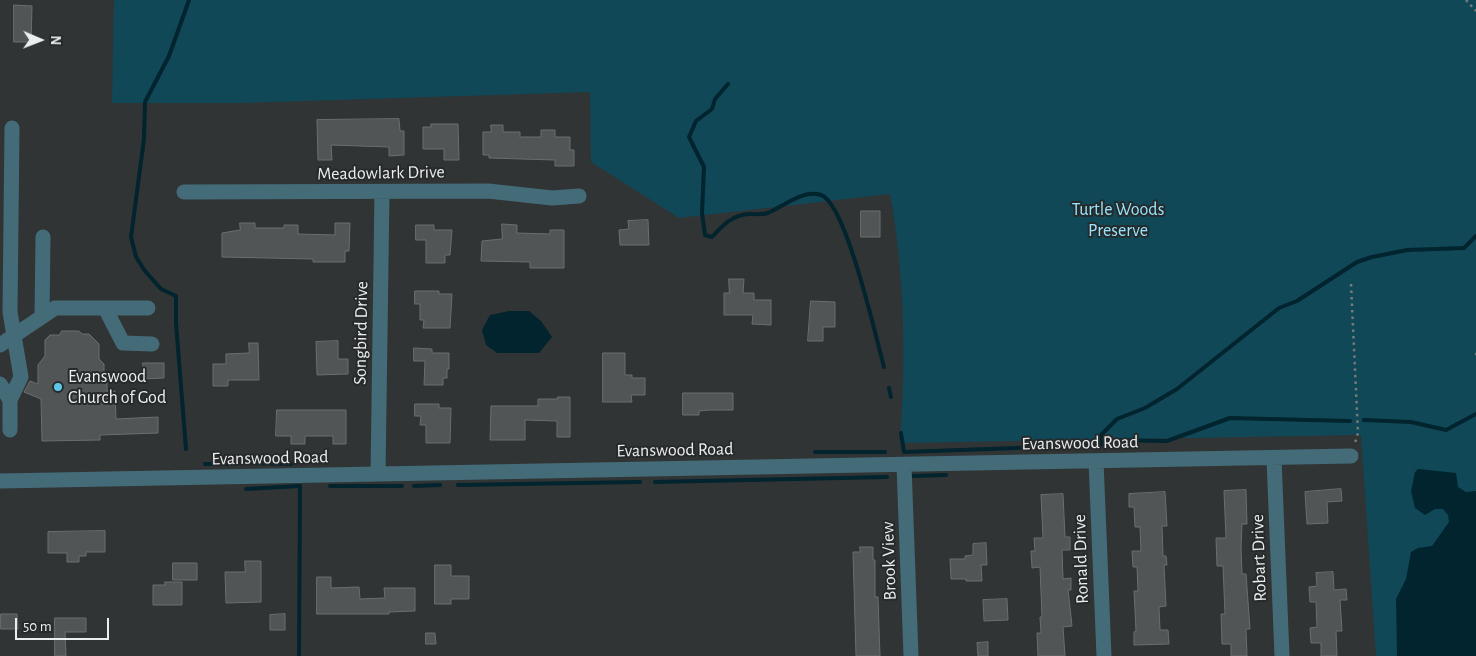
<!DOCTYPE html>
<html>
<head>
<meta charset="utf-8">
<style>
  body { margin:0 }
  #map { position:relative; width:1476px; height:656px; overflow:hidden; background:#313435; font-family:"Alegreya Sans",sans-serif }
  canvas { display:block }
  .north { position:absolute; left:15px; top:15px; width:50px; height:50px; -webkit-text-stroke:4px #272a2b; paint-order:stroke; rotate:91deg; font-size:14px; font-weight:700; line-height:20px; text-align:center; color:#eceeee }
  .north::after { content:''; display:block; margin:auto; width:18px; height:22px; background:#eceeee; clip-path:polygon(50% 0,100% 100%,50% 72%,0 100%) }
  .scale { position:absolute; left:15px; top:618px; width:94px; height:22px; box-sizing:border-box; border:2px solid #eceeee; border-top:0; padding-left:6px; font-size:15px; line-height:18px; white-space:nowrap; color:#eceeee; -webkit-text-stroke:4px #272a2b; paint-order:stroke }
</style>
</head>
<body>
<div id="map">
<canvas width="1476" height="656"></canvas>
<div class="north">N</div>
<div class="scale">50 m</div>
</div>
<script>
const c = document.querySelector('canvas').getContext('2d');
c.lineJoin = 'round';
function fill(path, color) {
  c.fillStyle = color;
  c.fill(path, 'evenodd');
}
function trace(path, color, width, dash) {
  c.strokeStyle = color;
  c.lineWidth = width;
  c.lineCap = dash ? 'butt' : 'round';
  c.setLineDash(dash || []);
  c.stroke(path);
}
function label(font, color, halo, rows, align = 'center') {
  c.font = font + ' "Alegreya Sans",sans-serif';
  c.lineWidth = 4;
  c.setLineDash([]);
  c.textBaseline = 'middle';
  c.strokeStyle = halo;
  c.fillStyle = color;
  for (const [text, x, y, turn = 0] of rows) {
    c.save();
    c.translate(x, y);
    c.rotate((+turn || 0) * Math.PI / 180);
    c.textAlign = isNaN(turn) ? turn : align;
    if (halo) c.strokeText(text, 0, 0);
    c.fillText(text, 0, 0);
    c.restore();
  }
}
const green = new Path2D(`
  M114 0H1476V656H1376L1361 435 900 443C906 361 905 275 890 194L679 218 591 162 590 92 240 103H112Z`);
const water = new Path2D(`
  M509 311H529L541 321 552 337 539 353H497L486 345 482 330 490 315Z
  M1418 469 1456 473 1458 487 1466 492 1476 491V656H1397L1396 599 1406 579 1411 552 1418 548 1432 546 1449 522 1448 515 1443 509H1435L1425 515 1415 508 1411 491 1415 472Z`);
const stream = new Path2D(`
  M728 84 715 99 712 109 696 121 689 137 704 167 702 213 705 235 712 237C722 226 733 214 750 214 756 214 762 215 768 213 784 206 803 189 821 195 846 203 876 338 884 367
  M889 388 891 397
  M1364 420 1411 422 1446 430 1476 414
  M901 433 904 452 1101 445 1102 434 1117 419 1145 408 1177 389 1279 308 1297 301 1357 262 1372 257 1407 250 1464 248 1476 236
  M1102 440 1167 441 1230 418 1350 421
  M186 449 176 323V296L161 289 145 271 136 257 131 237 144 139 145 102 169 56 189 0
  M815 452H885
  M250 463 291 464
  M205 464H231
  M913 476 946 475
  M655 482 887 477
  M458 485 640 482
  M330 486H402
  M414 486 440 485
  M246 489 300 486 299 656`);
const building = new Path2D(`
  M14 5 32 6 31 42H14Z
  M399 119 400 131H404V155L389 156V147L331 145 332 160H318L317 120Z
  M431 124H458L459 160H444V149H423V127H431Z
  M491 125H503V132H520V137H541V130H555V137H570V150H574V166H555V160L489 158V155H483V132H491Z
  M861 211H880V237H861Z
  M648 220 649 245H620L619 230 629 229 628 221Z
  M240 223H255V228H284V225H298V234L335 235V223H350L349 251H345V262H313V259L222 257V233L240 230Z
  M502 224 517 225V233L550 234V230H564V268H530V262L481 261 482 241 502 239Z
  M416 225H434V230H452L450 255H445V263H426V240H416Z
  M729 279H744L743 293H754V300H771V325L752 324 753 315H724V293H729Z
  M415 291H439V294H452L450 328H423L424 320H420V304H415Z
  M811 301 835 302V327H823V341H808Z
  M62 331H79L82 334H89L99 344V359L104 364V377H107V391H115L116 419 158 417V433L100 435V440L42 441 41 399 24 392 30 381 38 384V365L45 356V340L50 335H59Z
  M338 341V359H348V374L317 375 316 342Z
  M249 343H258L259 380H228V386H213V364H226V354L249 353Z
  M414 348 432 349V353H449V369H447V378H443V385H424L425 361H414Z
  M603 353H625V375H632V378H645V395H631L632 402H603Z
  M143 363H164V378L144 379Z
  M683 393H733V410H709L699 411V415H683Z
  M558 397H570V437H557V421L525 420V440H490L491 406H538V399H557Z
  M415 404H439V408H451L450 443H426V425H420L421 416H415Z
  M277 410H346V444H333V436H305V444H291V436H276Z
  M1341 489 1342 501 1327 502 1328 523 1307 524 1305 492Z
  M1246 490 1247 524H1242L1241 548 1242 574H1246L1250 629H1246L1247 656H1231V644H1222L1221 614H1225L1223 566H1217L1216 538H1226L1224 491Z
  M1165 492 1167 526H1162L1163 556H1166L1167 565H1164L1166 606 1159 607 1160 630H1168L1169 644 1134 645V632L1136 631 1134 591H1138L1137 567H1133L1132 551H1141L1140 527H1135L1134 507H1129V494Z
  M1063 494 1065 537H1070V550H1062L1063 579 1071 578V590H1068L1072 626 1063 627 1065 656H1038L1037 633H1041L1040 617H1042L1040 567 1032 568 1031 551H1035L1034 538H1043L1041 495Z
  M105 531V552H86V556H79V562H67V553H48V532Z
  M986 543 987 565H981L982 581H966V579H951L950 559H965V556L973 555V544Z
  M860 547H873V560H875V597H878L880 656H856L853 552H860Z
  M245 561H261V602L226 603 225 572H245Z
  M173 563H197V580H173Z
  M435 565H451V576H469V599H451V604H435Z
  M1333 572 1334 590 1346 589 1347 600H1340L1342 631H1336L1337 656H1321V643H1311L1310 628 1317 627 1316 602H1310L1309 587 1317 586 1316 573Z
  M317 577H331V588L359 587 360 599 385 598 384 588H415V611L389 612V614H317Z
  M165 582H182V605H153V585H165Z
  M1007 599 1008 620 984 621 983 600Z
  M1 614H17L18 629H1Z
  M285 614V630H270V615Z
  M55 618H86V632H65L66 656H55Z
  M426 633H435L436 644H426Z
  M988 642V656H978L977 643Z`);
const path = new Path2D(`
  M1466 0 1476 11
  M1351 284 1358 433 1355 443
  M1475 354H1476`);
const minor = new Path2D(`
  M184 192 488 191 552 198 579 196
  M105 308H148
  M42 316 43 237
  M0 345 55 308H105L123 343 152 344
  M0 384 10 400V430
  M10 400 21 377 10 312 12 128
  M1274 459 1282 656
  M1096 461 1104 656
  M904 465 911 656
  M378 474 382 192
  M0 481 1351 456`);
const markers = [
  [58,387,5,"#5cc7e7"]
];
const streetNames = [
  ["Meadowlark Drive",381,173,-1],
  ["Songbird Drive",361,333,-89],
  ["Evanswood Road",1080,443,-1],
  ["Evanswood Road",675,450,-1],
  ["Evanswood Road",270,458,-1],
  ["Robart Drive",1259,558,-92],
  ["Ronald Drive",1081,559,-92],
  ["Brook View",889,561,-92]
];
const parkNames = [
  ["Turtle Woods",1118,210],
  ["Preserve",1118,231]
];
const poiNames = [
  ["Evanswood",68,377],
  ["Church of God",68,398]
];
fill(green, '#104857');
fill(water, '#01242e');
trace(stream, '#01242e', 4);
fill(building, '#525556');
trace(building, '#6b6e6f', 1);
trace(path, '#777a7a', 2.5, [2.5, 4]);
trace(minor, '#446c78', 15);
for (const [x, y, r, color] of markers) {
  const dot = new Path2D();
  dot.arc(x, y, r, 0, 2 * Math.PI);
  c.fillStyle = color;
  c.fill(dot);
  trace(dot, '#272a2b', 2);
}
label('18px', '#eceeee', '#272a2b', streetNames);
label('18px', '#96e4fd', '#272a2b', parkNames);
label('18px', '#eceeee', '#272a2b', poiNames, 'left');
</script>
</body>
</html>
